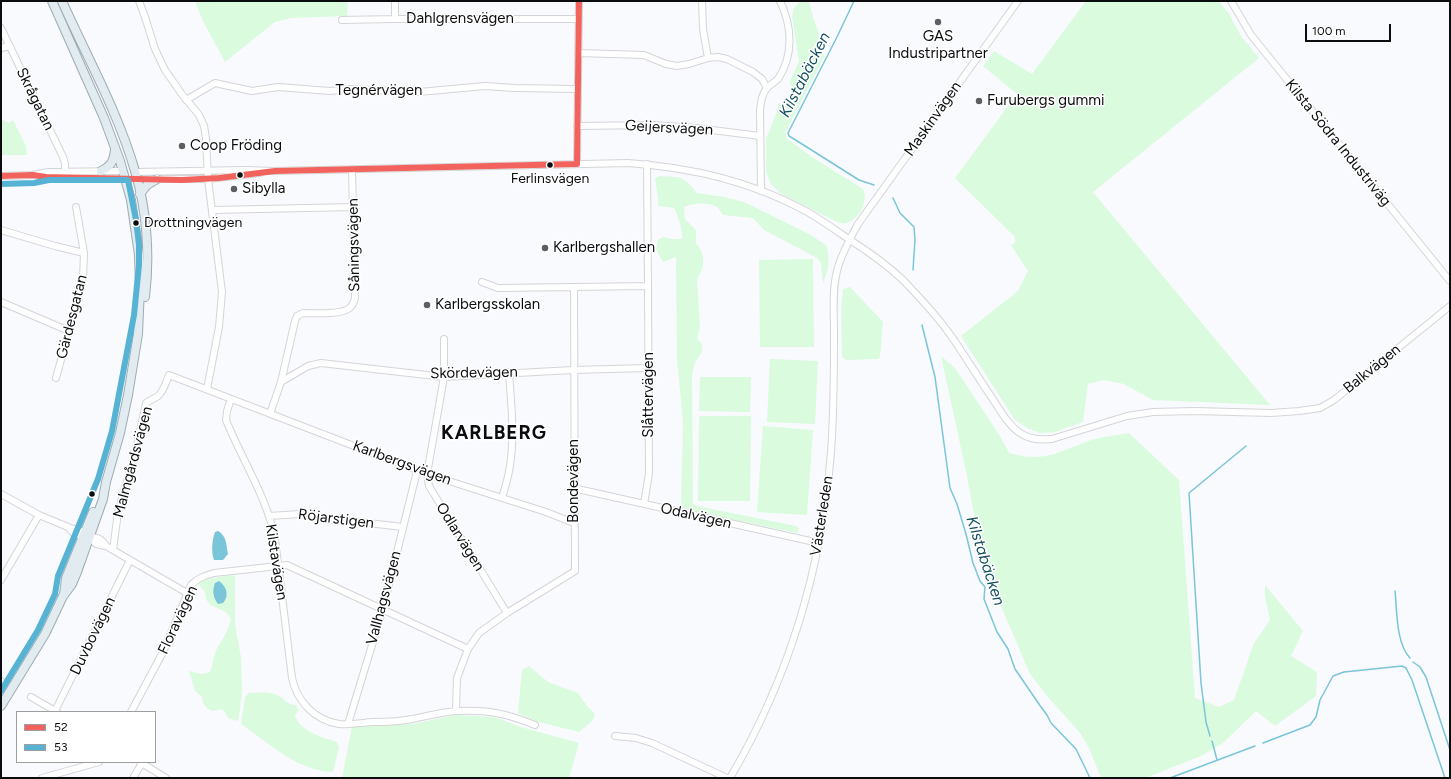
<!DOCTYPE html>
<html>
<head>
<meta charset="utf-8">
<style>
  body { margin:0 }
  #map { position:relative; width:1451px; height:779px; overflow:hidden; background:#f8fafd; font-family:Figtree,sans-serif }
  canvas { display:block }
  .frame { position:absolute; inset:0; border:2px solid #0b0c0e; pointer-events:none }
  .legend { position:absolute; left:16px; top:711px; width:140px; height:52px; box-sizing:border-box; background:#fff; border:1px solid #9d9e9f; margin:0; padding:5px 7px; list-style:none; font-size:12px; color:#0b0c0e }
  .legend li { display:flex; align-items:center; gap:8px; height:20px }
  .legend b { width:20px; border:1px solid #9d9e9f }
  .scale { position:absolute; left:1305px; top:24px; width:86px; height:18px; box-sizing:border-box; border:2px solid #0b0c0e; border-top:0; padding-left:5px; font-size:12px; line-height:14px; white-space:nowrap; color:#0b0c0e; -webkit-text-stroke:3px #fff; paint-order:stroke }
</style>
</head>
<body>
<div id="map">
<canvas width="1451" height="779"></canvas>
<div class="frame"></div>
<ul class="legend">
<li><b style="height:5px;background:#f1635c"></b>52</li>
<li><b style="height:5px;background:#56b3d3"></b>53</li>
</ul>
<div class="scale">100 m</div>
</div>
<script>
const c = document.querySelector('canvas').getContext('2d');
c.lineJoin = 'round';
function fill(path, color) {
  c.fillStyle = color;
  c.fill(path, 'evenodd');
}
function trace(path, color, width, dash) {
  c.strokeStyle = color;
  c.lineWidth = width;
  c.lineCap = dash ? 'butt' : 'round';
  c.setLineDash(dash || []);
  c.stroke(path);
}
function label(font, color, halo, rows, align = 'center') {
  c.font = font + ' Figtree,sans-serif';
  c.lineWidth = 3;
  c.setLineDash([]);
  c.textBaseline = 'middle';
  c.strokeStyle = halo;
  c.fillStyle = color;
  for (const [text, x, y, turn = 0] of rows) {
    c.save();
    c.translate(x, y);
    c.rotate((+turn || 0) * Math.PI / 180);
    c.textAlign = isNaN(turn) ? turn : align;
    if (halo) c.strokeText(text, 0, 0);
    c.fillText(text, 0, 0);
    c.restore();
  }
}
const green = new Path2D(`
  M195 1H348L347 16 291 18 275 22 225 62 202 19Z
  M1086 1H1219L1229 14 1241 36 1259 58 1093 192 1270 405 1153 400 1124 384 1104 380 1088 384 1083 422 1055 432 1040 433 1029 429 1015 420 961 336 1018 291 1028 271 1011 245 1015 243V237L955 178 1017 94 983 66 994 51 1032 74Z
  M800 2H809L813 17 818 31 824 57 786 131V138L812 157 863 189C869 201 859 220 846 223 841 224 837 222 833 220L780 193 771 184 766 172V139L776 114 779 103 792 107 790 81 799 61 792 16 794 8Z
  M1 119 9 123 13 120 26 146 27 155H1Z
  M660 176C681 177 684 176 697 193L724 197 744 202 809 234 826 245C831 260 828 269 823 284L821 263 817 258 764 230 753 218 723 215C721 212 719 209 717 207 707 202 693 203 684 207L685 219 696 230V243L701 250 703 257V267L697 280 700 327 697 338 702 345V352L695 362 692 376 693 504 702 507 796 526 799 529 797 533 688 510 681 507 683 423 677 358 676 257 663 262 656 249 658 240 663 237 671 239H682C683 230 678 216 674 208L658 206V198L655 178Z
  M813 259 814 347H760L759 260Z
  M850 287 883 322 880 357 878 359 846 360 842 357 841 308 843 289Z
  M941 356 955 368 1000 436 1009 453C1047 463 1056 452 1089 441 1102 436 1116 436 1129 433L1179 480 1195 698 1219 707 1234 700 1254 643 1270 620 1265 597V585L1303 631 1291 656 1317 672 1316 696 1275 726 1256 711 1223 743 1201 756 1145 778H1101L1090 750 1081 734 1048 697 1030 674 983 564 967 476Z
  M770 359 818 361 815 424 767 422Z
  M700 377H751L750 412 699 411Z
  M699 416H751L750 501H698Z
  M763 426 813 430 807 515 757 512Z
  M230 575 234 576 235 578V625L241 657 242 690 240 709 238 721 228 718 225 712 222 709 213 711 208 709 203 703 202 697 195 691 189 671 202 674 210 672C213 665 213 658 216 651 221 640 229 631 231 619L226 612 210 605 206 599 205 592 198 584 203 580Z
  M529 666 548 682 578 693 587 706 595 714 593 720 579 732 535 721 518 713 522 670Z
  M249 693C258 693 269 691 277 695 286 699 285 704 296 705L299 710 295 715C298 730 323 738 337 742L339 748 333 772C297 771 269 743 241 724L245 697Z
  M456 715 494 717 521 727 579 743 569 778H342L352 727 412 724Z`);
const water = new Path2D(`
  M218 531C227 536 226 545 228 554L223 560H214C211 552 212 540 215 532Z
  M219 581C226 586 230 595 223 603L218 604C213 597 212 591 215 583Z`);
const stream = new Path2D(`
  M854 1 837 37 788 133 789 136 794 139 859 180 874 185
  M893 198 900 213 914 227 915 240 913 270
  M922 325 935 377 950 488 957 504 966 534 973 563 980 581 985 587 984 599 997 632 1008 649 1015 669 1041 707 1047 715 1051 723 1076 749 1090 778
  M1395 591C1397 610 1396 644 1410 658
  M1413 662 1420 667 1426 677 1450 750
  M1210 736 1206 722 1201 683 1189 493 1246 446
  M1212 741 1217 760
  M1263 743 1310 725 1316 717 1320 700 1333 676 1344 672 1402 666 1406 668 1412 680 1445 778
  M1170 778 1255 746`);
const minor = new Path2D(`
  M139 1 145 17 155 49 165 70 181 93 199 115 204 126 206 138 208 179 222 292 219 327 207 389
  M702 1 703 29 708 58
  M1231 1 1251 35 1450 281
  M395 19V1
  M342 20 395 19H578
  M1 28 63 157 65 164V178
  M1 48 10 46
  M578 53 644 55 666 64 677 66 689 64 708 58 718 57 727 59 753 72 762 79 767 88
  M186 100 215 83 252 91 278 87 330 91 350 89 419 92 485 86 514 88 577 89
  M577 126 653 125 696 128 760 136
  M577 164 579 1
  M647 164 648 286
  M135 172 246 170 275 171 628 163C687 167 749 181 802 209 819 218 834 229 850 240 869 252 887 265 903 280 921 299 939 318 954 340 966 358 978 377 990 395 999 408 1007 424 1020 433 1030 440 1041 440 1052 439L1127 416 1153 412 1195 411 1271 413 1299 411 1320 408 1334 400 1450 306
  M34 175 46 177 125 179
  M1 176 33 175 48 172 123 171
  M137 179H208L260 173
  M761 191 760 110C761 102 762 93 768 87 771 84 775 82 778 79 794 55 792 26 780 1
  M212 210 354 207
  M1 230 55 246 84 253
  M482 282 498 288 648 286 649 473 644 504
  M1 302 69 331
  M444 339V377L427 474 429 486 507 613
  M56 378 83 279 84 253 76 207
  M281 382 308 366 321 363 444 377 573 370 648 368
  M231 399 227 411 226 420C242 460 267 497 275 539L292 678C297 701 314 720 339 724 350 725 361 723 372 722 385 722 399 722 412 719 427 716 442 712 457 711 489 710 505 713 535 725
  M270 414 281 382 295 321 297 316 303 313C314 313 339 315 348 309 352 307 354 302 355 298L352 169
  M573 488 819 543
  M1 494 39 515 68 527 81 531 84 535
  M502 498C505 487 509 476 510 465 515 435 511 403 509 372
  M269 516 300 514 319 519 351 521 403 527
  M68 527 75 535H84
  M89 537 96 544 106 546 187 593
  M89 537C98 537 102 539 106 546
  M113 550 118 512 135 454 146 403C150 400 154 399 158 396 164 391 166 382 169 375L427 474 546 512 574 523
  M1 580 39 515
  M1 681 3 683
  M31 697 57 712
  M55 711 130 560
  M456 711 457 678 468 649 479 633 507 613 575 571 574 287
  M131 712 163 652 191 585C198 578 204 576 214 573L287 565 468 649
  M348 724 383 609 417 471
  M615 736 636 738 652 743 727 778
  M140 762 166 778
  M42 778 99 762
  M133 778 142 763
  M730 778C789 678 822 568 831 452 834 413 834 373 834 334 834 313 832 291 837 271 841 254 850 239 858 224L1018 1`);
const major = new Path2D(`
  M62 1C87 57 118 112 135 171 147 210 150 257 145 297
  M101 171C112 166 114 160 115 149
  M140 194 147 185 157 179
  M64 595 66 578 93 512
  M1 706 45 634 63 596 72 584 77 572 103 499 106 482 120 433 128 395 138 334 140 288 139 255 131 200 120 161 104 118 52 1`);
const bus1 = new Path2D(`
  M577 164 579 1
  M1 176 33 175 46 177 182 180 219 178 275 171 577 164`);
const bus2 = new Path2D(`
  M1 691 38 630 55 594 58 576 98 479 112 431 134 315 139 265V245L136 220 128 180H49L34 183 1 184`);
const markers = [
  [938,22,4,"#5e5f62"],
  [979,101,4,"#5e5f62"],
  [182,146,4,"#5e5f62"],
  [550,165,3.5,"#0b0c0e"],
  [240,175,3.5,"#0b0c0e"],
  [234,189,4,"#5e5f62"],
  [136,223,3.5,"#0b0c0e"],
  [545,248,4,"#5e5f62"],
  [427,305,4,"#5e5f62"],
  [92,494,3.5,"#0b0c0e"]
];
const busNames = [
  ["Ferlinsvägen",550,179],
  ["Drottningvägen",144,223,"left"]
];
const streetNames = [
  ["Dahlgrensvägen",460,19],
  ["Tegnérvägen",379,91],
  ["Skrågatan",35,99,64],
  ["Maskinvägen",933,119,-55],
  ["Geijersvägen",669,128,3],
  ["Kilsta Södra Industriväg",1338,143,51],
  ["Såningsvägen",354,245,-91],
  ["Gärdesgatan",72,317,-76],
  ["Balkvägen",1372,369,-39],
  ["Skördevägen",474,373,-1],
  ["Slåttervägen",649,395,-90],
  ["Malmgårdsvägen",133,462,-75],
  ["Karlbergsvägen",402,463,20],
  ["Bondevägen",574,481,-90],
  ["Odalvägen",696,516,13],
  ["Västerleden",822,516,-81],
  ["Röjarstigen",336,519,7],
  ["Odlarvägen",460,537,58],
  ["Kilstavägen",276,562,81],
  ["Vallhagsvägen",384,598,-75],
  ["Floravägen",178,620,-65],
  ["Duvbovägen",93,636,-64]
];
const poiNames = [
  ["GAS",938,37,"center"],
  ["Industripartner",938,54,"center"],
  ["Furubergs gummi",987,101],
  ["Coop Fröding",190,146],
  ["Sibylla",242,189],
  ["Karlbergshallen",553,248],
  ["Karlbergsskolan",435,305]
];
const waterNames = [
  ["Kilstabäcken",805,75,-63],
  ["Kilstabäcken",985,561,72]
];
const districtNames = [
  ["KARLBERG",494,433]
];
fill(green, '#dafbde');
fill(water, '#7ac5d9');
trace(stream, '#7ac5d9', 1.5);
trace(minor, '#d4d5d8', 8);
trace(major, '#9dacb4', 10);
trace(minor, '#fefeff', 6);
trace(major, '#e2ebef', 8);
trace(bus1, '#f1635c', 6);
trace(bus2, '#56b3d3', 6);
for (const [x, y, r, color] of markers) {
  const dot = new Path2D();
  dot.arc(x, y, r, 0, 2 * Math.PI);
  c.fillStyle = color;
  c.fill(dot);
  trace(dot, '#fff', 1.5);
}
label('14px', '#0b0c0e', '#fff', busNames);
label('15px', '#0b0c0e', '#fff', streetNames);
label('15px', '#0b0c0e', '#fff', poiNames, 'left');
label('italic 16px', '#155060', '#fff', waterNames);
c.letterSpacing = '1px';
label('bold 19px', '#0b0c0e', '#fff', districtNames);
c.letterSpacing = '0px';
</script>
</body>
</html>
